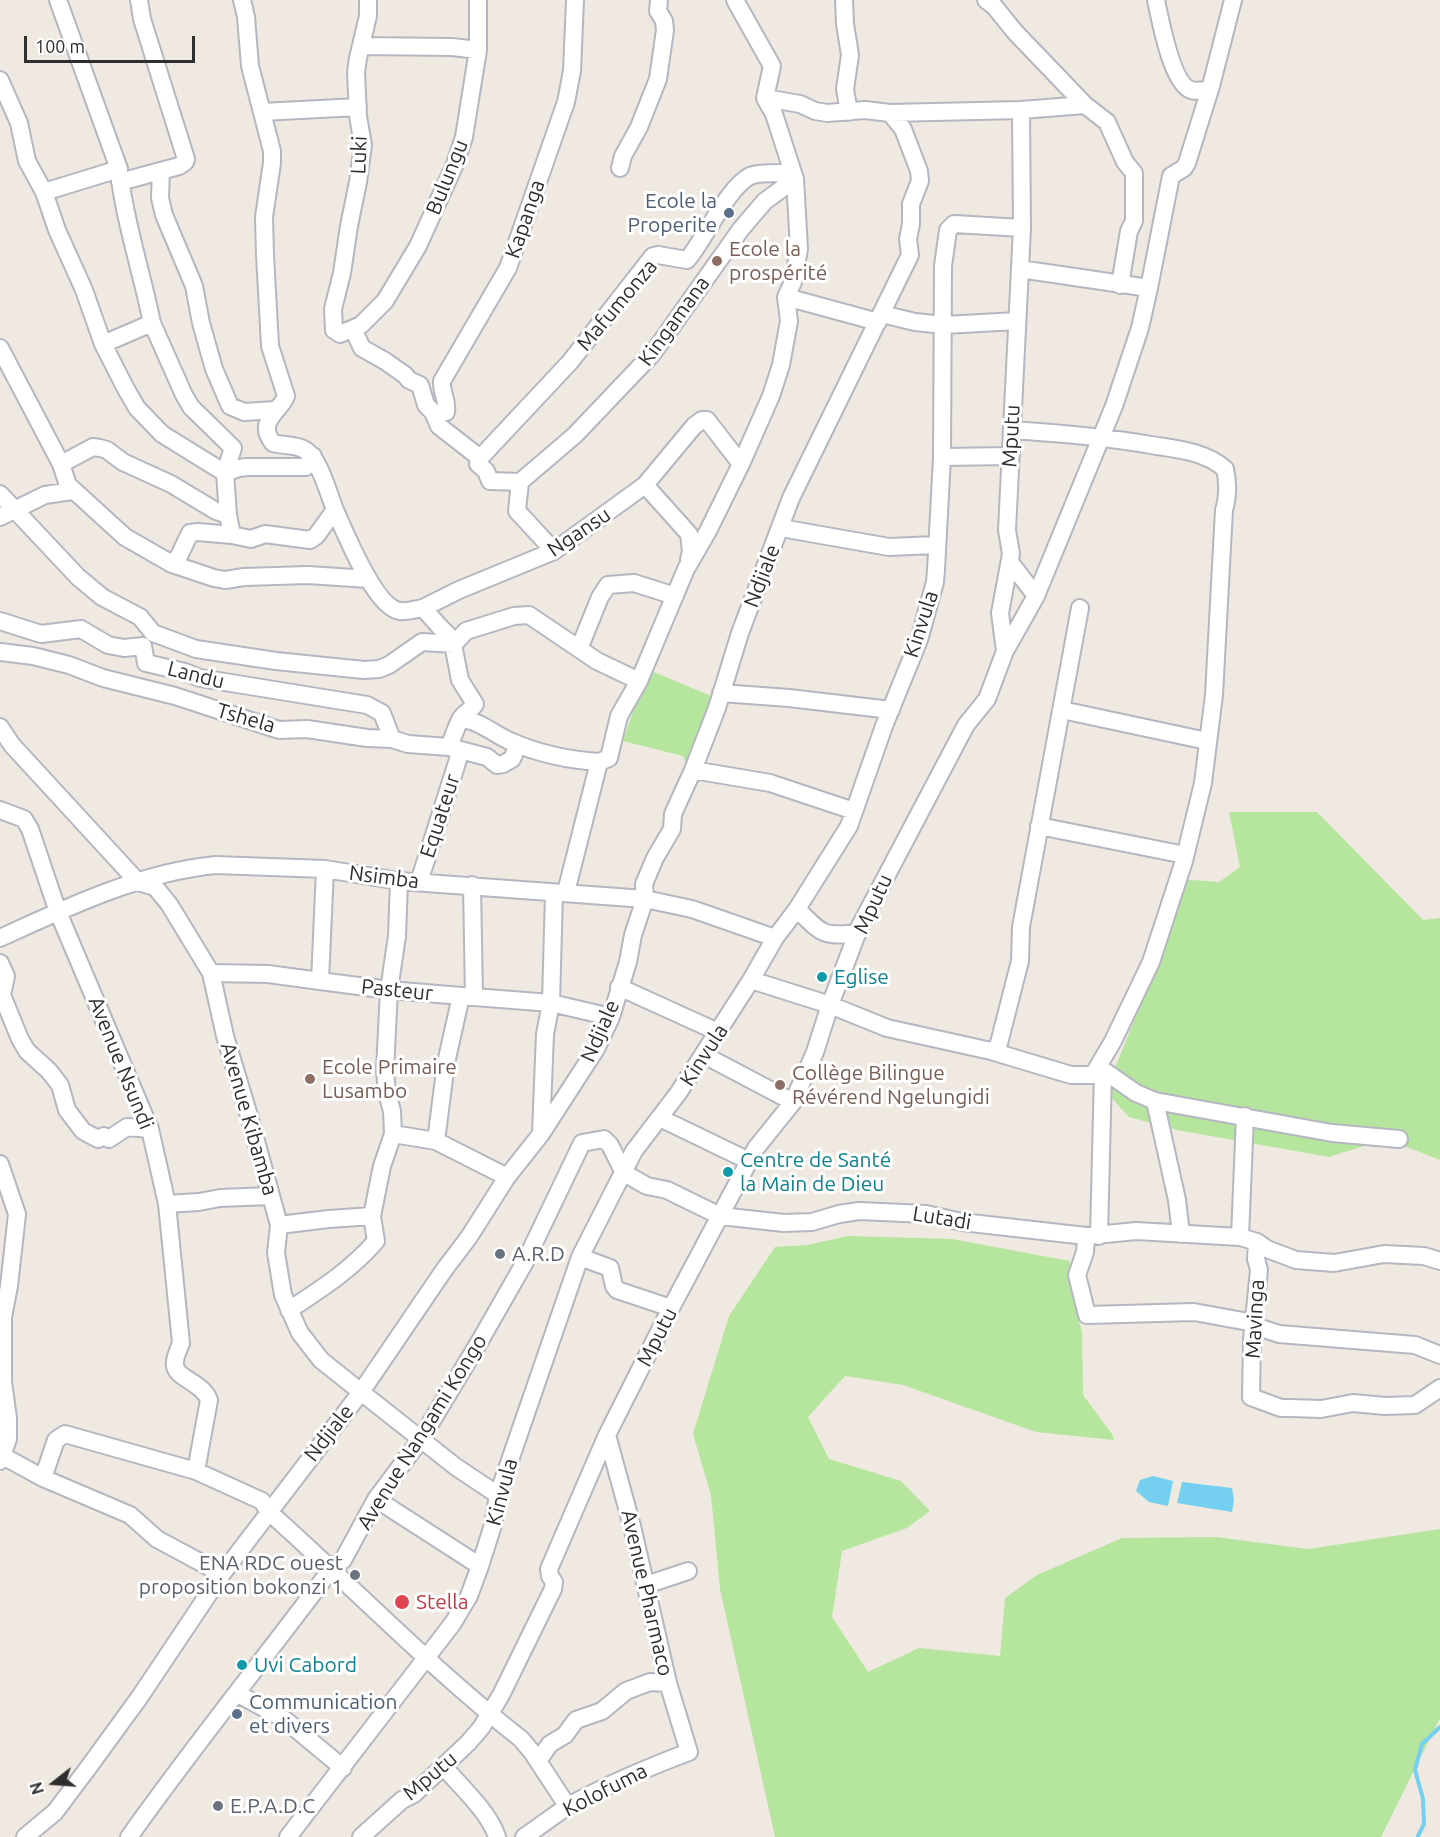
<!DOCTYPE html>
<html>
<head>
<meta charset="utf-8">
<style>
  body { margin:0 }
  #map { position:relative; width:1440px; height:1837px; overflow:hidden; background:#efe9e1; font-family:Ubuntu,sans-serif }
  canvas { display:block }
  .north { position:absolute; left:24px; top:1753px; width:60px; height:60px; -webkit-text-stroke:4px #fff; paint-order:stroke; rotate:253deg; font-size:16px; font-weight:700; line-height:24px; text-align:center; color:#2e2e2e }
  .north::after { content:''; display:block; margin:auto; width:21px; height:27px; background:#2e2e2e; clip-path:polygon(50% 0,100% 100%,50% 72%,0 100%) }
  .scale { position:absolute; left:24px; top:36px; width:171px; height:27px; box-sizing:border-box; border:3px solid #2e2e2e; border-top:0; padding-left:8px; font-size:18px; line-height:21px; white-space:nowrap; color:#2e2e2e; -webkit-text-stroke:4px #fff; paint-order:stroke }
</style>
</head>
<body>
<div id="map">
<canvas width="1440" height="1837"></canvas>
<div class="north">N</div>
<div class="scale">100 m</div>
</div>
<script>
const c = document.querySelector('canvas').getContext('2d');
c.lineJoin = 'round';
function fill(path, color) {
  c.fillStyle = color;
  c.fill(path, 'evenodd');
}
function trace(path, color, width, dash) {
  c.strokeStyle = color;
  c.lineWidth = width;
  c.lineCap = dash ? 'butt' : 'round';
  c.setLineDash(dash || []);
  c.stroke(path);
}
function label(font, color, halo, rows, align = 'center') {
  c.font = font + ' Ubuntu,sans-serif';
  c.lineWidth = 6;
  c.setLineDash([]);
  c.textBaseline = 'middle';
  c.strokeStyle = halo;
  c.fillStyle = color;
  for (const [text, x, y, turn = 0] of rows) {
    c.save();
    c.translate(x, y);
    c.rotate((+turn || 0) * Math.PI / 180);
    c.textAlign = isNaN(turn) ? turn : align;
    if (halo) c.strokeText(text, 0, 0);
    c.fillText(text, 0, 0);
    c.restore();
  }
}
const green = new Path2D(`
  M654 672 716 698 690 767 686 764 683 756 623 741 641 687Z
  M1229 812H1317L1423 920 1440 918V1160L1386 1139 1329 1157 1177 1130 1129 1117 1108 1094 1115 1068 1157 963 1178 879 1219 882 1240 867Z
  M848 1236 952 1239 1070 1261 1071 1288 1082 1333 1083 1395 1112 1434 1114 1440 1036 1432 903 1385 845 1376 808 1417 829 1459 901 1481 930 1511 907 1528 842 1551 832 1617 868 1672 919 1648 1000 1656 1005 1598 1037 1575 1122 1538 1216 1537 1308 1549 1440 1529V1718L1381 1837H775L720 1589 711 1495 693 1434 729 1316 775 1247 807 1245Z`);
const water = new Path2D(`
  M1153 1476 1173 1481 1168 1506 1149 1502 1136 1491 1140 1480Z
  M1182 1482 1232 1488 1234 1501 1232 1512 1177 1503Z`);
const stream = new Path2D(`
  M1418 1836 1424 1824 1423 1799 1415 1770 1422 1744 1440 1727`);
const minor = new Path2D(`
  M368 0V16L358 58 356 72 358 116 363 145 358 182 349 226 342 273 333 309 334 330 340 334 361 325 385 301 418 246 455 164 464 137 478 50V0
  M844 0 845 24 850 55 845 89 849 112
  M986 0 994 6 1015 32 1085 105 1107 122 1125 162 1134 173V221L1129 231 1120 285
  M1156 0C1160 19 1172 84 1191 90 1197 92 1204 90 1210 89
  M361 46 452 47 478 50
  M0 80 19 123 27 161 44 192 57 230 84 290 103 344 126 389 137 408 162 434 225 473 239 468 247 467H306L313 456
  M765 98 800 104 815 111 827 113 865 110 890 113 1021 110 1085 105
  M262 112 358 107
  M620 168 623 156 639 127 658 79 665 30 664 21 658 11 659 0
  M161 171 160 198 164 215 194 286 201 323 214 369 230 406 244 412 275 410
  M119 172C125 223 142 273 152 323
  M120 182 179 166 185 162 186 159 142 19 139 0
  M44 192 119 169 58 0
  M1149 288 1171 176 1184 168 1187 163 1211 86 1233 0
  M786 297 878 322
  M882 314 915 322 944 325 1017 321
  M353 329 362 348 385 361 405 375 409 380 420 385 426 405 433 412 439 426 480 458 478 464 486 471 490 481 520 482 517 511 554 551
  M103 344 152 323 184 395 191 407 233 448 225 473 228 515 232 535
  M0 348 61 464 68 485 125 537 172 564 214 578 225 580 244 577 308 575 368 579
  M435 415 446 412C448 401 441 392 442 381L508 268 566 102 572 71 575 0
  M1012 430C1059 433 1105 437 1151 445 1176 449 1205 451 1225 469 1228 481 1228 498 1224 510L1214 695 1203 783 1184 861 1151 962 1113 1041 1093 1075
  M942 457 1010 456
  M480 458 570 362 653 256 658 255 687 260C706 238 726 189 750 176 758 172 782 173 792 173
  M61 464 93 447 100 448 107 450 123 462 171 484 216 511 228 515
  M520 482 575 435 653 353 741 229 765 201 795 179
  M645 485 689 534 691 551 689 560
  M0 494 78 577 102 597 140 617 153 633 196 649 276 661 364 670 379 669 389 665 422 642 454 644 466 631 514 616 529 615 597 661 639 681
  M335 510C345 532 375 608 400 611 407 612 417 609 423 608L439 626 452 639 460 680 475 704C471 711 465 712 461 718 456 727 453 738 449 747
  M0 517 45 495 72 491
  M781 528 889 547 936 545
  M1010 562 1036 596
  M172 564 179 556 190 533 198 532 232 535 251 539 265 534 310 540 316 536 335 510C329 495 319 457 305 450 296 444 283 446 273 443 255 421 282 410 286 396L270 346 265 255 264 217 272 163V151L250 66 246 17 242 0
  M423 608 459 590 554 551 645 485 694 426 702 420H707L741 464
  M0 621 41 634 81 629 108 645 124 648 143 646 146 663 185 672 200 678 367 705 382 713 392 739
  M579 649 600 597 608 585 634 583 675 596
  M1005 651 1036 596 1114 406 1140 328 1149 288 1020 269
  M0 652 33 656 69 665 103 678 175 696 279 730 307 729 367 738 392 739 408 744 449 747 487 757 497 765 503 764 512 759 518 745
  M721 693 789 698 891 710
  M1062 710 1207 741
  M461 719C479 720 495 735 512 742 540 754 568 760 599 762
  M0 727 12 745 138 882 155 887 169 904 211 973 225 1036 250 1119 279 1225 276 1253 283 1295 300 1333 321 1360 361 1392 456 1467 498 1495
  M693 770 770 783 854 811
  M0 810 24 819 30 829 58 912 150 1129 167 1204 181 1343C179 1349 175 1356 175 1362 172 1378 202 1381 209 1400L196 1471
  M1039 826 1185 855
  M419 882 461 750
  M472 885 474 997 551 1003 611 1017
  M566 892 599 762 609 758 619 716 639 681 686 569 708 531 741 464 771 396 781 365 789 321 786 297 793 282 799 249 795 179 774 114 765 98 772 66 735 0
  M797 909C822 934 822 937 858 933
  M0 938C68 907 141 872 216 865L325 869 399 881 645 899 692 909 775 938
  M0 963 6 976 2 995 20 1039 27 1051 49 1071 60 1085 67 1110 83 1131 98 1139 104 1136 109 1139 127 1127 150 1129
  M211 973 268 974 320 981 325 869
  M751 980 830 1005 887 1028 991 1051 1071 1075H1093L1106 1072 1136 1093 1155 1101 1332 1133 1399 1139
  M320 981 389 990 474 997
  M619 987 718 1032
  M991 1051 998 1047 1020 961 1021 927 1080 608
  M704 1055 793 1102
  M1155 1101 1177 1200 1181 1234
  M660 1118 749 1161
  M541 1133 545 1034 551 1003 554 893
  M393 1134 436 1141 507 1177
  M436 1141 446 1063 461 996
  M0 1164 17 1214 9 1286 3 1317V1382L8 1418V1439L0 1461
  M167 1204 199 1202 220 1198 271 1196
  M279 1225 329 1219 372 1216 382 1166 393 1134 392 1111 387 1093 385 1070 389 990 397 936 399 881
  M1086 1236 1085 1252 1077 1275 1087 1315 1194 1312 1254 1323 1261 1328 1279 1334 1415 1345 1440 1355
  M1099 1236 1103 1072
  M1240 1237 1245 1116
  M1257 1242 1256 1259 1259 1270 1252 1340 1251 1397 1281 1408H1291L1321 1409 1353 1403 1385 1406 1415 1405 1440 1388
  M580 1257 610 1268 614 1286 617 1290 671 1308
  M289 1310C321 1289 351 1270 376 1241L372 1216
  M3 1456 43 1478 130 1515 157 1539 222 1574
  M43 1478 56 1440 65 1434 196 1471 262 1501 268 1511C353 1587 432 1669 521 1739L532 1752 568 1807
  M376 1499 480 1566
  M646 1585 688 1571
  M238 1694 284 1719 343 1768
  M538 1761 550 1744 565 1735 576 1720 602 1711 626 1691 650 1682 668 1683
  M444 1767C460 1786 490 1813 497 1837
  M25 1837 55 1812 88 1768 139 1698 222 1574 361 1392 444 1270 469 1237 507 1177 541 1134 596 1049 611 1017 628 962 633 935 645 899 644 884 655 858 672 829 673 814 693 770 717 708 740 633 791 498 910 255 908 239 911 224V204L920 181 919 171 903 129 890 113
  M129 1837C194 1745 265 1658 332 1568L343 1560 376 1499 421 1439 481 1339 525 1262 582 1143 604 1139 610 1145 624 1173 647 1186 667 1190 720 1216 784 1223 812 1222 839 1214 859 1211 926 1214 962 1222 1086 1236 1136 1231 1240 1237 1257 1242 1267 1249 1296 1260 1334 1263 1384 1254 1424 1256 1440 1261
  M288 1837 453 1623 469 1596 480 1566 493 1525 498 1495 580 1257 634 1151 679 1092 751 980 775 938 797 909 849 826 884 726 919 640 935 582 936 570 942 457 943 266 948 230 954 224 1022 228
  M361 1837 402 1800 414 1794 468 1743 481 1728 501 1695 553 1589 554 1582 550 1576 549 1569 607 1435 671 1308 756 1148 793 1102 815 1052 830 1005 860 926 966 725 987 699 1005 651 1000 613 1011 554 1007 530 1022 228 1021 110
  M524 1837C539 1827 554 1815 570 1805 609 1784 649 1767 689 1752L668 1683 632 1526 607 1435`);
const markers = [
  [729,213,6,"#5c6f8a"],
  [717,261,6,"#8d6e63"],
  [822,977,6,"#0f9aa8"],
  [310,1079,6,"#8d6e63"],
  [780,1085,6,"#8d6e63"],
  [728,1172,6,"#0f9aa8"],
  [500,1254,6,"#6b7280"],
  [355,1575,6,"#6b7280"],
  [402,1602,8,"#e0444e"],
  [242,1665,6,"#0f9aa8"],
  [237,1714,6,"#5c6f8a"],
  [218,1806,6,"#6b7280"]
];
const streetNames = [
  ["Luki",359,155,-88],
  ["Bulungu",447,177,-68],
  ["Kapanga",525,219,-71],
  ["Mafumonza",617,305,-50],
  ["Kingamana",674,321,-54],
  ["Mputu",1011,436,-87],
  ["Ngansu",579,532,-34],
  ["Ndjiale",762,576,-69],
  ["Kinvula",921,624,-72],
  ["Landu",196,675,14],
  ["Tshela",246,718,16],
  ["Equateur",440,816,-72],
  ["Nsimba",384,877,7],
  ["Mputu",873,904,-65],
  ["Pasteur",397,990,6],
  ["Ndjiale",600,1031,-66],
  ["Kinvula",704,1055,-57],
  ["Avenue Nsundi",121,1063,68],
  ["Avenue Kibamba",249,1119,74],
  ["Lutadi",942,1218,9],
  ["Mavinga",1255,1319,-87],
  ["Mputu",657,1337,-63],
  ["Avenue Nangami Kongo",422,1432,-58],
  ["Ndjiale",329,1433,-52],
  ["Kinvula",502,1492,-75],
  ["Avenue Pharmaco",647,1593,77],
  ["Mputu",430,1776,-40],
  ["Kolofuma",605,1790,-27]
];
const serviceNames = [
  ["Ecole la",717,201],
  ["Properite",717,225],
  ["Communication",249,1702,"left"],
  ["et divers",249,1726,"left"]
];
const educationNames = [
  ["Ecole la",729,249],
  ["prospérité",729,273],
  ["Ecole Primaire",322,1067],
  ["Lusambo",322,1091],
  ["Collège Bilingue",792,1073],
  ["Révérend Ngelungidi",792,1097]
];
const cultureNames = [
  ["Eglise",834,977],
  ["Centre de Santé",740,1160],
  ["la Main de Dieu",740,1184],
  ["Uvi Cabord",254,1665]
];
const worshipNames = [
  ["A.R.D",512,1254],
  ["ENA RDC ouest",343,1563,"right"],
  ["proposition bokonzi 1",343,1587,"right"],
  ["E.P.A.D.C",230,1806]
];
const healthNames = [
  ["Stella",416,1602]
];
fill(green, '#b6e59e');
fill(water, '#75cff0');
trace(stream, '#75cff0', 4);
trace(minor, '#b4b7c1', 20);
trace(minor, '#fff', 16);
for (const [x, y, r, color] of markers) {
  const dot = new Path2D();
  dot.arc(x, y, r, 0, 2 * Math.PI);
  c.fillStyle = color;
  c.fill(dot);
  trace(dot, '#fff', 2);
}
label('21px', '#2e2e2e', '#fff', streetNames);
label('21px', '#4e5e75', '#fff', serviceNames, 'right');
label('21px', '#785e54', '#fff', educationNames, 'left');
label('21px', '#0d838f', '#fff', cultureNames, 'left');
label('21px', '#5b616d', '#fff', worshipNames, 'left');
label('21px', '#be3a42', '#fff', healthNames, 'left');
</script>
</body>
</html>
